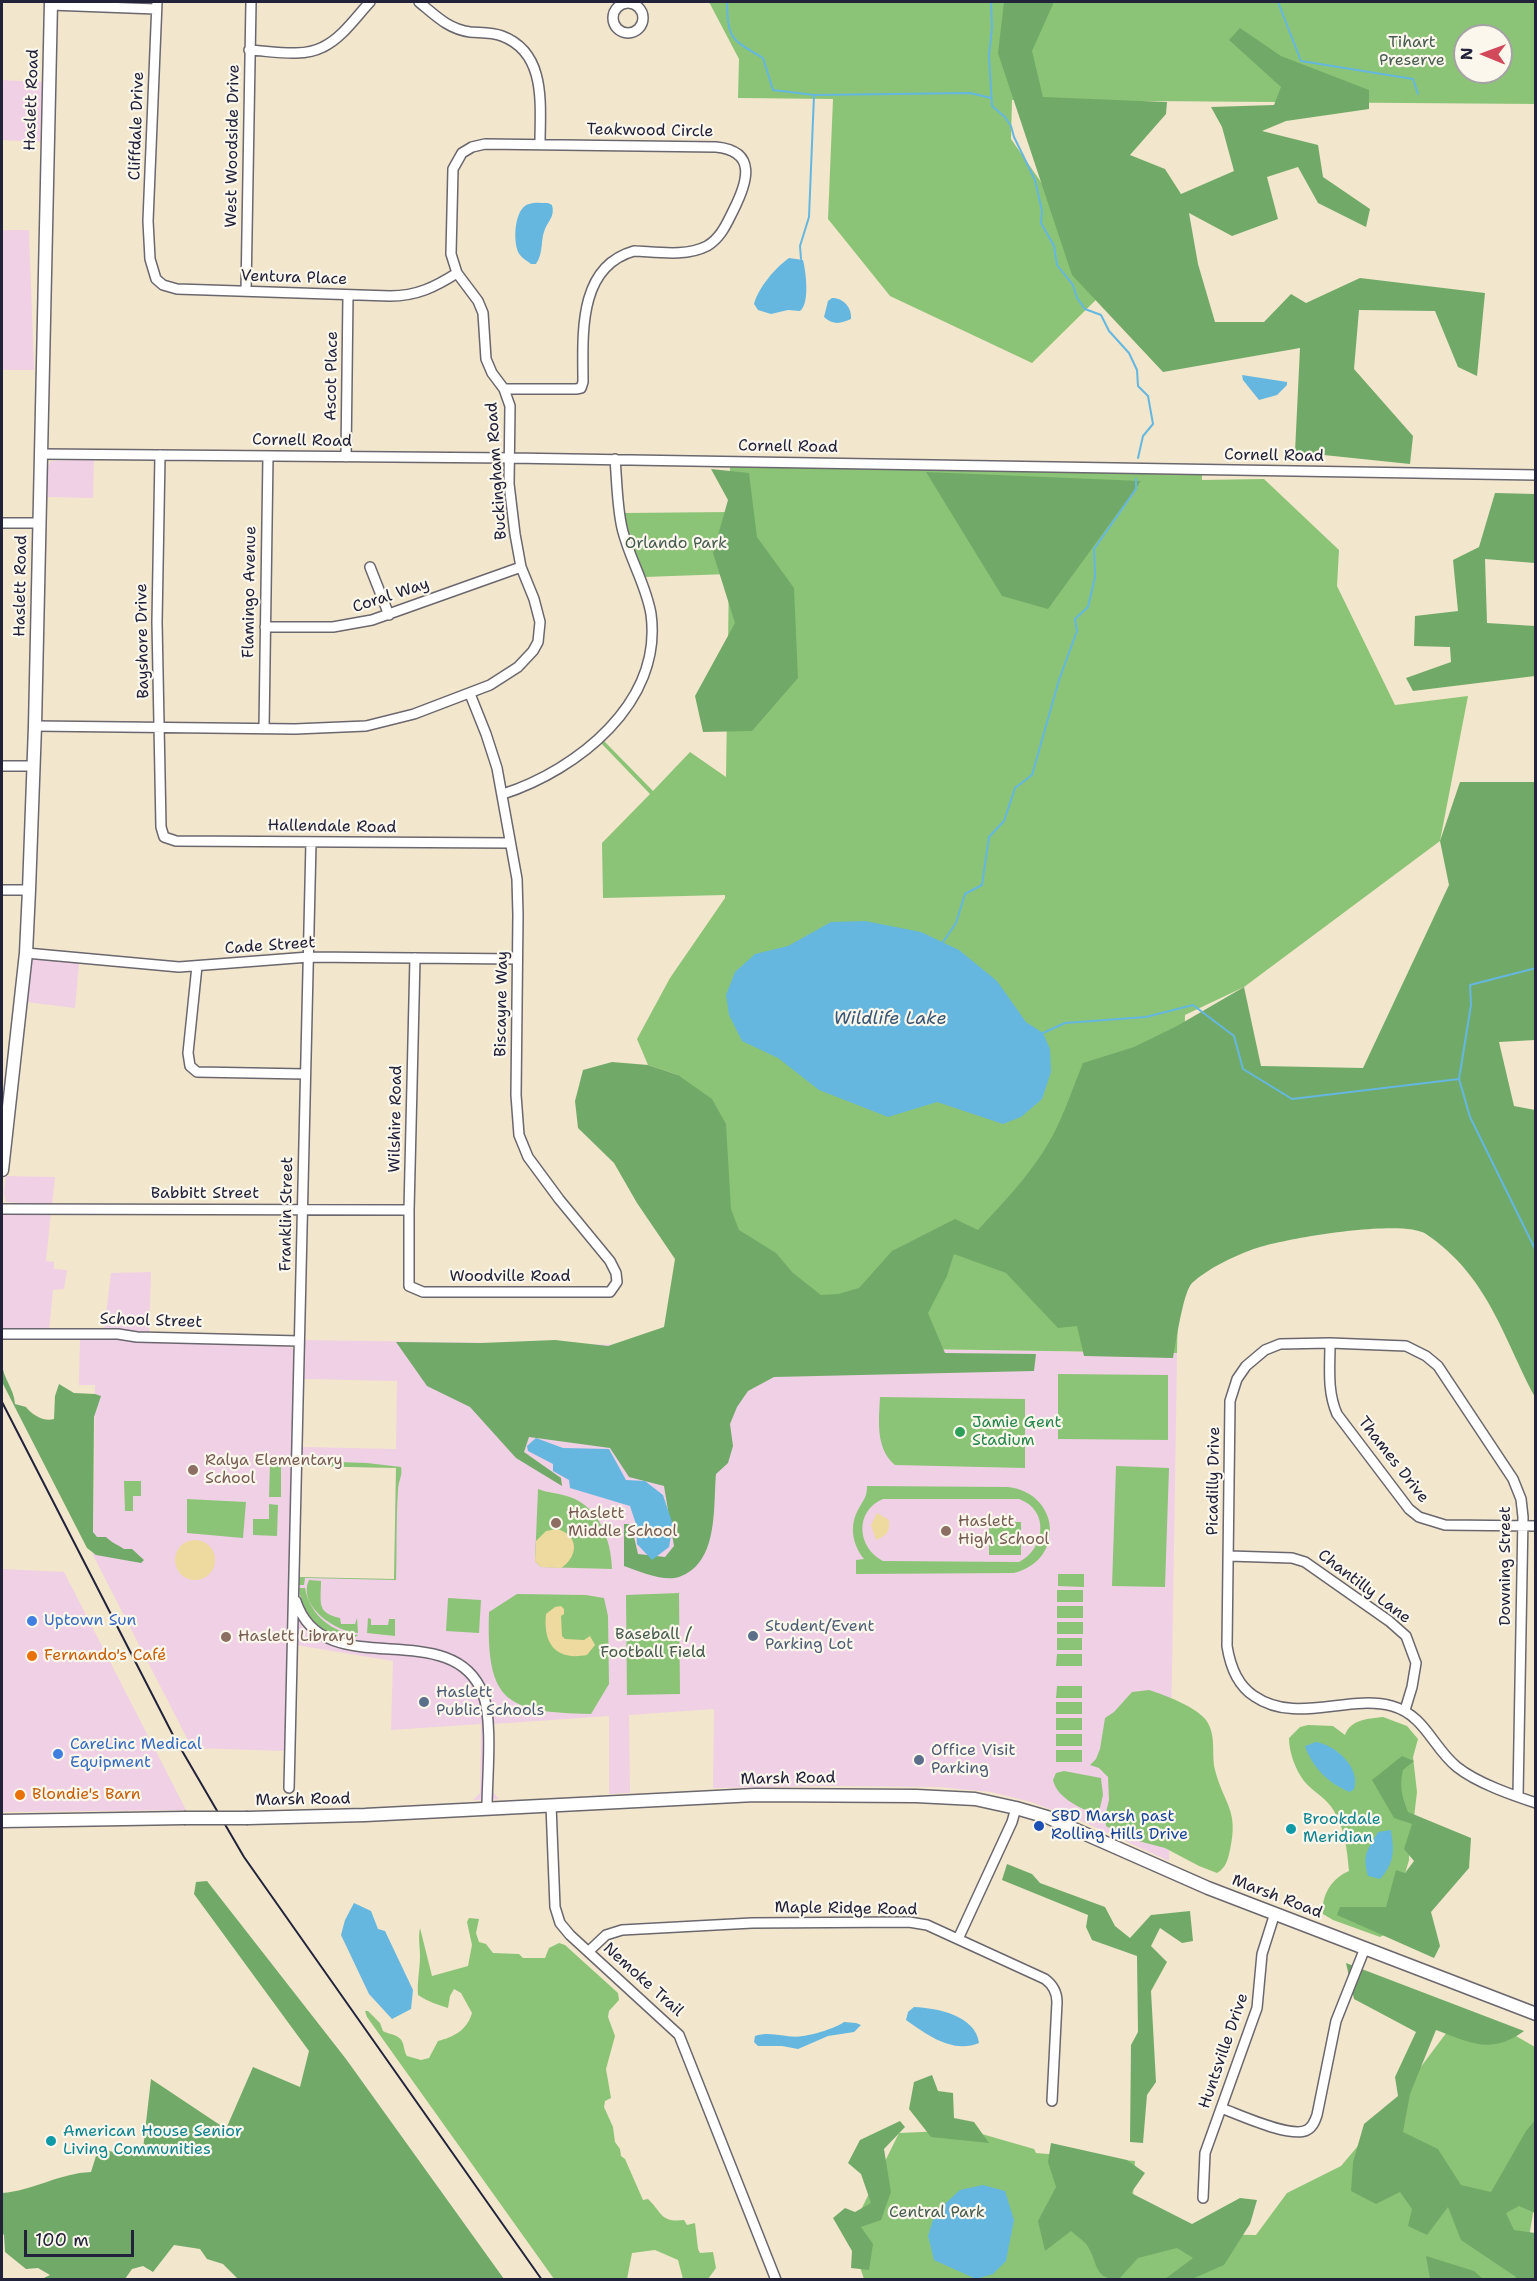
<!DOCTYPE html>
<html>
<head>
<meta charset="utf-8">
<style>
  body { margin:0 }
  #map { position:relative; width:1537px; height:2281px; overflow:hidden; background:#f2e6cc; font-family:"Shantell Sans",sans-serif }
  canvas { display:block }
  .frame { position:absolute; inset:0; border:3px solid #22223b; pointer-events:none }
  .north { position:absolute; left:1453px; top:24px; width:60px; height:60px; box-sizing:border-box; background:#fbf7ec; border:2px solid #a4a2a5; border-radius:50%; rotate:271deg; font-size:16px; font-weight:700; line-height:24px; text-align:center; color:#22223b }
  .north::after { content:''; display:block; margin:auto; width:21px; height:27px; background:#d1495b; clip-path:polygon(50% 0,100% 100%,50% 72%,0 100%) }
  .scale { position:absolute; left:24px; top:2230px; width:110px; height:27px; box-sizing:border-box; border:3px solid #22223b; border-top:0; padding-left:8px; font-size:18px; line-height:21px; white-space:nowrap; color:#22223b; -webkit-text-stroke:4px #fbf7ec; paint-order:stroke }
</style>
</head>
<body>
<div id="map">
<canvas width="1537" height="2281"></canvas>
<div class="frame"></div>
<div class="north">N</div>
<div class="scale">100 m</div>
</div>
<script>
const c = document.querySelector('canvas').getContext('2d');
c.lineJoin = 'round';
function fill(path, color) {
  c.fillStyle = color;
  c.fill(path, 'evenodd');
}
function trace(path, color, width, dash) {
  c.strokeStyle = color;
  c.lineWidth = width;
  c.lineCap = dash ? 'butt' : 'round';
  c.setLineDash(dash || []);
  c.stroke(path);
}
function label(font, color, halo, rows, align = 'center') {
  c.font = font + ' "Shantell Sans",sans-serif';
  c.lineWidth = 4.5;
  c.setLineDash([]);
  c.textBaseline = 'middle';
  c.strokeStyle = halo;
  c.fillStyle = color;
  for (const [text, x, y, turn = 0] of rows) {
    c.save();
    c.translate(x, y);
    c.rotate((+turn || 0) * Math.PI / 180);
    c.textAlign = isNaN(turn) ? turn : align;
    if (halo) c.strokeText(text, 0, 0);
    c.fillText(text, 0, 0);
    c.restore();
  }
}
const built = new Path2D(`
  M2 80 42 82 40 142 2 140Z
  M2 230H29L34 370H2Z
  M94 459 93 498 46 497 47 468 51 461Z
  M32 959 79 963 75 1008 26 1002Z
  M6 1176 55 1177 52 1205 6 1202 4 1193Z
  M51 1212 46 1261 54 1262V1269L67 1270 64 1289 53 1290 49 1330H2V1215Z
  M151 1272 149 1335 104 1331 111 1273Z
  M80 1337 118 1338 136 1342 288 1345 294 1350 286 1751 192 1748 93 1555 95 1385H79Z
  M304 1340 1177 1353 1169 1861 1077 1819 1031 1802 991 1792 938 1787 827 1786 713 1788 714 1709 629 1715 630 1793 609 1794V1716L493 1724 492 1791 499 1799 473 1800 480 1793 481 1724 391 1730 393 1661 296 1645 298 1577 394 1579 396 1468 302 1466V1447L396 1449 397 1381 304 1379Z
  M2 1569 64 1572 186 1810 2 1812Z`);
const green = new Path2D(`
  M709 2H1535V104L1012 100 1011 139 1112 284 1032 363 890 296 828 219 833 99 738 98 739 59ZM1465 36H1501V72H1465Z
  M730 465 1202 474V480L1264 479 1339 550 1337 586 1395 705 1468 696 1440 841 1244 987 1185 1015 1177 1353 720 1346 678 1075 648 1065 637 1039 670 978 725 898V895L603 898 602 843 650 794 601 743 603 740 653 791 690 752 726 777 729 574 644 577 633 551 624 513 729 512Z
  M1058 1374 1168 1375V1440L1058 1439Z
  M880 1397 1025 1399V1468L895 1465C875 1448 879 1420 880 1397Z
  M311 1461 367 1463 401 1467C403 1475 398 1482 398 1490 396 1520 397 1551 396 1580L305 1578 304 1585H299L298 1577 394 1579 396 1468 302 1466Z
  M270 1464H281V1497H269Z
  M1116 1466 1169 1468 1165 1587 1112 1586Z
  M124 1481H141V1496H133V1511H125Z
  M867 1486 1008 1487C1060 1493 1066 1560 1014 1573L856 1574V1560L864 1559C852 1544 849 1525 859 1508 864 1499 867 1497 867 1486ZM883 1499H1019C1050 1510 1045 1549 1019 1562L883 1561C857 1548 854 1511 883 1499Z
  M538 1489C548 1493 559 1493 570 1497 600 1508 611 1540 612 1569L541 1567 535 1561Z
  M187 1499 246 1502 243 1538 187 1533Z
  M269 1504 278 1505 277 1536 253 1535V1519H269Z
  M989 1522H1021V1555H989Z
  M1058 1574H1084V1587L1058 1586Z
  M309 1580 321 1581C321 1602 316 1613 340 1618L341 1624H355L357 1618 358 1633C336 1632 297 1606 309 1580Z
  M299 1588H305C310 1615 331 1632 358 1635 344 1648 318 1628 309 1615 303 1607 300 1598 299 1588Z
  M1057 1590H1083V1602H1057Z
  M679 1593 680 1694 627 1695 626 1595Z
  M517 1594 586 1595 604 1598 608 1616 609 1684 591 1714C506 1712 486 1703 489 1612Z
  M448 1598 481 1600 479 1633 446 1631Z
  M1057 1606H1083V1618H1057Z
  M368 1618 371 1619V1625H388L389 1619H395V1636L367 1633Z
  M1057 1622H1083V1634H1057Z
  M1057 1638H1082V1650H1057Z
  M1057 1654H1082V1666H1056Z
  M1057 1686H1082V1698H1056Z
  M1149 1690C1165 1695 1196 1707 1206 1720 1217 1736 1211 1753 1215 1770 1224 1805 1239 1809 1230 1850 1228 1859 1226 1868 1217 1873L1199 1866 1165 1848 1127 1838 1106 1826 1105 1816 1109 1800 1108 1777 1099 1768 1090 1765 1096 1759 1100 1749 1105 1718 1114 1712 1132 1692Z
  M1056 1702H1082V1714H1056Z
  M1383 1717 1407 1726 1418 1739 1413 1757 1417 1792 1413 1826 1409 1836V1860L1388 1933 1380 1937 1333 1920 1323 1914C1321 1895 1332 1878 1349 1871 1347 1849 1345 1830 1334 1811 1327 1798 1313 1792 1304 1781 1295 1769 1289 1752 1289 1738L1300 1727 1308 1725 1333 1726 1345 1735C1351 1719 1368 1719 1383 1717Z
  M1056 1718H1082V1730H1056Z
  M1056 1734H1082V1746H1056Z
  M1056 1750H1082V1762H1056Z
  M1064 1771 1101 1778 1103 1795 1099 1812 1094 1814C1079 1807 1057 1798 1053 1780L1056 1773Z
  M469 1918 479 1919 476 1933 479 1942 486 1944 493 1953 519 1954 523 1958H545L549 1948 559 1943 565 1945 618 1993 619 2000 609 2011 608 2017 615 2036 606 2069 611 2098 605 2101 604 2107 613 2127 615 2142 620 2149 621 2156 625 2159 643 2200 648 2199C662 2212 660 2223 684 2220L687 2225 695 2223 698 2249 700 2253 713 2252 716 2268 708 2279H683L678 2260 655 2250 632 2253 627 2279H554L367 2017 365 2011H368L380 2023 383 2031C388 2034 394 2034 398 2037 405 2041 403 2050 407 2056L421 2060 429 2058 438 2041C454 2037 467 2030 472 2013L461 1993 454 1989 450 1996 448 2008C438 2005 427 2001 418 1995 417 1981 420 1969 420 1956 420 1946 418 1938 420 1928L432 1976 468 1966 472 1945 467 1922Z
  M1497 2025 1535 2047 1536 2194 1529 2238 1535 2279H864L849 2234 899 2133 968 2130 1034 2149 1036 2153 1135 2161 1131 2233 1256 2235 1287 2193 1341 2166 1390 2108 1450 2028Z`);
const forest = new Path2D(`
  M1004 2H1054L1032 51 1043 97 1167 102 1166 114 1130 155 1165 169 1181 194 1234 171 1222 127 1211 107 1274 105 1281 87 1229 40 1240 28 1281 56 1369 90V109L1286 121 1262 131 1318 145 1323 177 1370 209 1366 227 1318 203 1298 167 1267 177 1278 219 1232 236 1189 213 1198 264 1215 322H1264L1291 294 1306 303 1360 278 1485 293 1477 376 1458 367 1435 311 1359 310 1354 369 1413 436 1410 464 1295 452 1300 348 1163 372 1072 275 998 53Z
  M711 469 749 473 757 537 794 588 798 678 752 731 703 732 695 696 735 623 713 553 728 500Z
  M926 472 1141 481 1048 609 1002 596Z
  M1495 493 1535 494V563L1485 559 1487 623 1535 626V676L1413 691 1406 678 1451 662 1450 647 1414 646 1415 616 1458 611 1453 560 1479 547Z
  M1460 782H1535V1040L1499 1042 1514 1106 1535 1110V1397C1502 1335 1488 1276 1426 1234 1403 1218 1278 1239 1251 1250 1230 1258 1209 1268 1192 1283 1183 1292 1176 1343 1173 1358L1084 1356 1077 1326 1058 1328 1006 1273 954 1254 947 1276 928 1313 945 1353 1036 1354 1034 1371 774 1377 748 1391 737 1407 730 1424 733 1446 728 1463 716 1474C713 1508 719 1563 679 1577 663 1582 639 1571 624 1566V1524H631L638 1554 665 1557 674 1546 664 1486 629 1477 610 1448 529 1437 524 1452 561 1478 562 1486 516 1458 470 1407 427 1386 396 1342 481 1343 555 1340 608 1346 664 1327 675 1259 637 1203 614 1163 578 1128 575 1101 583 1070 612 1062 648 1065 678 1075 712 1099 726 1124 731 1209 739 1230 776 1253 793 1273 821 1295 838 1294 859 1288 892 1251 955 1219 978 1230C1001 1205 1025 1180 1043 1152 1061 1125 1071 1092 1083 1063L1134 1047 1177 1026 1244 987 1261 1066 1363 1068 1449 885 1440 841Z
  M2 1363C3 1379 14 1388 15 1404L26 1407C32 1415 44 1422 54 1419L55 1396 59 1384 74 1393 95 1394 101 1396 94 1417 93 1532 97 1537H106C112 1543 118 1545 124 1549H132L144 1560 141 1563 96 1555 87 1548 2 1382Z
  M1402 1756 1414 1761 1403 1770C1399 1787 1402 1796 1408 1812L1471 1838 1469 1868 1431 1912 1440 1946 1434 1958 1337 1915 1340 1907H1386L1396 1870 1405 1873 1414 1861 1404 1849 1412 1824 1394 1818 1372 1780Z
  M1007 1864 1032 1874 1040 1883 1105 1907 1115 1926 1130 1938 1151 1915 1190 1911 1193 1941 1182 1943 1160 1928 1151 1946 1167 1962 1151 1991 1156 2082 1147 2095 1143 2143 1130 2142 1131 2045 1138 2032 1137 1956 1092 1940 1086 1927 1088 1915 1002 1880Z
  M207 1881 346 2059 504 2279H238L223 2264 207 2259 200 2249 174 2245 153 2272 143 2266 132 2269 125 2279H42L50 2275 38 2268 26 2269 5 2252 4 2235 2 2233V2193C32 2191 60 2173 91 2172L96 2156 109 2151 124 2154 143 2149 151 2079 226 2129 253 2067 300 2087 309 2051 194 1894 196 1882Z
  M1346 1963 1524 2031C1491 2055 1471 2043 1436 2030L1410 2094 1403 2132 1438 2149 1461 2185 1491 2192 1526 2131 1535 2120V2213L1519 2206 1506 2213 1514 2230 1535 2233V2279H1515L1516 2277 1461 2240 1448 2207 1427 2235 1408 2226 1412 2209 1400 2192 1376 2204 1351 2191 1353 2162 1364 2124 1398 2096 1395 2077 1416 2032 1354 1999Z
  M932 2075 938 2091 953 2093 954 2118 974 2122 989 2143 931 2137 909 2109 914 2082Z
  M900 2121 905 2127 884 2149 891 2192 881 2220 861 2227 873 2244 869 2270 851 2268 852 2251 833 2218 845 2208 855 2212 871 2203 861 2174 848 2163 860 2140Z
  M1051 2143 1127 2160 1145 2173 1131 2193 1192 2224 1240 2198 1257 2200 1250 2224 1224 2265 1192 2279H1165L1193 2258 1177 2248 1138 2258 1119 2279C1092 2280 1099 2261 1086 2244 1082 2239 1075 2235 1071 2231L1045 2251 1038 2221 1056 2187 1048 2162Z
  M1426 2256 1474 2271 1483 2279H1430Z`);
const sand = new Path2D(`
  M877 1513 889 1520C890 1532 887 1535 876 1540L871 1525Z
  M557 1529C579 1535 579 1556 561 1568L541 1567 535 1561 536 1541 546 1531Z
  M175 1560a20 20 0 1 1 40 0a20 20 0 1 1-40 0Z
  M561 1606 564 1609V1614L561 1616 562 1636 565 1639 584 1640 590 1636 595 1645 587 1655C555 1661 543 1643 546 1614L555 1607Z`);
const water = new Path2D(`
  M548 203 552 205C555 216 549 220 545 229 540 241 544 252 536 264H531C528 261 523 259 520 255 512 245 514 207 529 204 534 202 542 203 548 203Z
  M789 258 803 260C806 272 810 304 800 311L788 310 771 314 758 310 754 304C759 287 775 268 789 258Z
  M832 298C844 298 852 308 851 319 840 324 833 325 824 317L828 301Z
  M1242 375 1287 382V385L1277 395 1259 400 1243 380Z
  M865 921 921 932 959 950 997 981 1026 1022 1043 1033 1050 1049 1051 1072 1042 1099 1021 1117 1003 1124 937 1102 888 1117 819 1090 778 1058 742 1041 729 1015 726 995 735 972 755 954 788 946 831 922Z
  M536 1438 563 1448 609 1449 626 1480 645 1481 663 1495 673 1525 669 1547 652 1560 637 1544 636 1524 630 1506 570 1488 569 1480 553 1471V1464L528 1451 527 1446Z
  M1316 1742C1335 1745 1361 1767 1354 1789L1350 1792C1329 1784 1312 1767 1305 1746Z
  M1391 1830C1394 1852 1395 1862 1380 1879L1368 1876C1362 1854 1367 1851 1378 1832Z
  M354 1903 371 1911 378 1929 385 1931 413 1990 411 2009 392 2019 369 1994 341 1935 345 1920Z
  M914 2007C938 2008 976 2016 979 2043 953 2054 927 2035 906 2020L908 2012Z
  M844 2022 856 2023 861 2025 854 2032 828 2036 798 2049 782 2046H758L754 2042 755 2036C772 2030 786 2039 803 2036 813 2035 836 2028 844 2022Z
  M983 2185 1005 2191 1014 2220 1006 2261 993 2274 976 2279 934 2260 928 2236 935 2213 960 2190Z`);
const stream = new Path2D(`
  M727 2C728 40 731 39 763 58L773 90 814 95
  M991 2 992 27 989 56 992 106 1005 117 1011 126 1014 137 1035 180 1042 211 1041 223 1054 246 1057 265 1073 285 1077 298 1085 309 1101 315 1109 331 1129 353 1137 370 1138 386 1148 396 1153 424 1143 436 1138 458
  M1278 2 1301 61 1413 79 1418 94
  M801 259 800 246 809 217 814 95 970 93 991 98
  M943 942 956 923 965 894 982 885 989 837 1004 821 1015 788 1032 775 1059 680 1077 631 1075 619 1088 607 1095 577 1094 549 1136 489V479
  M1043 1033 1065 1023 1146 1017 1193 1005 1234 1036 1243 1069 1292 1099 1459 1079 1471 1005 1470 985 1536 968
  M1459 1079 1470 1117 1536 1251`);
const street = new Path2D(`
  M157 2 148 221 150 259 156 279 163 285 177 289 390 296C417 296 435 287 457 273
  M419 2C435 15 448 29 470 32 480 33 491 32 502 36 547 53 540 105 540 144
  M613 18a15 15 0 1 1 30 0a15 15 0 1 1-30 0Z
  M51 5 156 9
  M249 50C272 51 302 58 323 47 342 38 356 17 370 2
  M246 291 251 2
  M40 454 510 458 1536 475
  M160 455 157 622 161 827 164 837 176 841 510 843
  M346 457 348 295
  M2 523H38
  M370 567 389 615
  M265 627H333L372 620 521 567
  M35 726 295 729 366 726 414 714 490 685 518 667 533 651 538 642 540 622 534 599 521 567 515 534 509 484 510 406 504 389 492 373 486 359 483 313 478 301 457 273 451 254 453 169 462 153 472 147 485 144 716 147C758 151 747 183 734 209 727 223 721 238 707 246 686 257 657 252 634 251 577 267 583 336 583 382L581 388 576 389H504
  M264 728 268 456
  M2 766H33
  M503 794C577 770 663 703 651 614 646 584 629 558 622 528 617 506 617 482 615 459
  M2 890H29
  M26 953 179 967 309 957 517 959
  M415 958 409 1210V1286L423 1292H610L617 1282 616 1273 610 1261 559 1199 528 1157 519 1135 516 1095 518 915 517 879 497 768 486 734 470 694
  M197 966 188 1053 190 1066 197 1072 305 1074
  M2 1209 409 1210
  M2 1334H118L137 1337 299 1341
  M1330 1343C1330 1368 1327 1391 1337 1414L1409 1509 1419 1517 1445 1525 1536 1526
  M1229 1556 1292 1558 1305 1562 1389 1621 1406 1636 1416 1663 1412 1687 1405 1710
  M296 1601C323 1686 452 1613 483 1694 493 1721 487 1778 487 1808
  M289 1788 311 842
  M1518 1796 1523 1517 1521 1499 1513 1479 1438 1366 1426 1356 1406 1346 1330 1343 1280 1344 1265 1350 1246 1366 1237 1379 1230 1401 1227 1646C1230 1665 1237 1685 1254 1696 1296 1725 1347 1694 1392 1706 1425 1715 1433 1748 1457 1767 1477 1783 1512 1795 1536 1803
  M551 1805 555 1907 560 1923 570 1935 679 2035 776 2280
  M958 1939 1012 1822 1016 1808
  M589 1951 606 1935 622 1930 752 1923 909 1922 927 1925 1045 1979C1053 1985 1057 1992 1057 2002L1052 2101
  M1221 2108C1238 2114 1291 2139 1307 2130 1313 2127 1315 2121 1317 2115L1336 2021 1365 1948
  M1203 2198 1205 2153 1257 2008 1262 1954 1275 1913`);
const secondary = new Path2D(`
  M2 1170 26 953 29 890 35 726 51 2
  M248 1818 365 1815 755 1795 916 1796 975 1799 1016 1808 1047 1817 1208 1888 1536 2014
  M2 1821 184 1818`);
const rail = new Path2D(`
  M2 1402 174 1737 244 1857 542 2280`);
const secondaryBridge = new Path2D(`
  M184 1818H248`);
const markers = [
  [960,1432,6,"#2e9e5b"],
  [193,1470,6,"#8d6e63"],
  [556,1523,6,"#8d6e63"],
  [946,1531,6,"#8d6e63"],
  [32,1621,6,"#3f7fe0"],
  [753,1636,6,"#5c6f8a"],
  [226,1637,6,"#8d6e63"],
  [32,1656,6,"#e8710a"],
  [424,1702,6,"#5c6f8a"],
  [58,1754,6,"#3f7fe0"],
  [919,1760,6,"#5c6f8a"],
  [20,1795,6,"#e8710a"],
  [1039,1826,6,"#1a4fb4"],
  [1291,1829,6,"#0f9aa8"],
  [51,2141,6,"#0f9aa8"]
];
const parkNames = [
  ["Tihart",1412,43],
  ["Preserve",1412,61],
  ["Orlando Park",676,544],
  ["Baseball /",653,1635],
  ["Football Field",653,1653],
  ["Central Park",937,2213]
];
const streetNames = [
  ["Haslett Road",32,100,-88],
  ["Cliffdale Drive",137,126,-88],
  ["Teakwood Circle",650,131,1],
  ["West Woodside Drive",233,146,-89],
  ["Ventura Place",294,278,2],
  ["Ascot Place",332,376,-89],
  ["Cornell Road",302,441,1],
  ["Cornell Road",788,447,1],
  ["Cornell Road",1274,456,1],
  ["Buckingham Road",497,471,-94],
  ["Haslett Road",21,586,-89],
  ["Flamingo Avenue",250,592,-89],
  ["Coral Way",391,596,-18],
  ["Bayshore Drive",143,641,-91],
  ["Hallendale Road",332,827,1],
  ["Cade Street",270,946,-4],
  ["Biscayne Way",502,1004,-89],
  ["Wilshire Road",396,1119,-89],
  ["Babbitt Street",205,1194],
  ["Franklin Street",287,1214,-89],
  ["Woodville Road",510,1277],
  ["School Street",151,1321,2],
  ["Thames Drive",1393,1460,52],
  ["Picadilly Drive",1214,1481,-89],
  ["Downing Street",1506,1566,-90],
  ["Chantilly Lane",1364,1587,37],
  ["Marsh Road",788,1779,-1],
  ["Marsh Road",303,1800,-1],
  ["Marsh Road",1277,1897,21],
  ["Maple Ridge Road",846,1909,1],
  ["Nemoke Trail",643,1980,42],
  ["Huntsville Drive",1224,2051,-71]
];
const leisureNames = [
  ["Jamie Gent",972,1423],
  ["Stadium",972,1441]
];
const educationNames = [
  ["Ralya Elementary",205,1461],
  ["School",205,1479],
  ["Haslett",568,1514],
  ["Middle School",568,1532],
  ["Haslett",958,1522],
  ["High School",958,1540],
  ["Haslett Library",238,1637]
];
const shopNames = [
  ["Uptown Sun",44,1621],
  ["CareLinc Medical",70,1745],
  ["Equipment",70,1763]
];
const serviceNames = [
  ["Student/Event",765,1627],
  ["Parking Lot",765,1645],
  ["Haslett",436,1693],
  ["Public Schools",436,1711],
  ["Office Visit",931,1751],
  ["Parking",931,1769]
];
const foodNames = [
  ["Fernando's Café",44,1656],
  ["Blondie's Barn",32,1795]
];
const transitNames = [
  ["SBD Marsh past",1051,1817],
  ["Rolling Hills Drive",1051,1835]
];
const cultureNames = [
  ["Brookdale",1303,1820],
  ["Meridian",1303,1838],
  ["American House Senior",63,2132],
  ["Living Communities",63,2150]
];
const waterNames = [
  ["Wildlife Lake",890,1019]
];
fill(built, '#f0d0e5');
fill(green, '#8cc477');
fill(forest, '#71aa68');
fill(sand, '#eeda9e');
fill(water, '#65b7e0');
trace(stream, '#65b7e0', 2);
trace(street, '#6b676e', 12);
trace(secondary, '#6b676e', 15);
trace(street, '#fff', 9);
trace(secondary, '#fff', 12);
trace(rail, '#22223b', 2);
trace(secondaryBridge, '#6b676e', 15, []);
trace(secondaryBridge, '#fff', 12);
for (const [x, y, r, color] of markers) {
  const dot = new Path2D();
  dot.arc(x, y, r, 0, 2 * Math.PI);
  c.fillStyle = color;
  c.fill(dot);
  trace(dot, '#fbf7ec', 2);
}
label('16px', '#475b50', '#fbf7ec', parkNames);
label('16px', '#22223b', '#fbf7ec', streetNames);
label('16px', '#27864d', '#fbf7ec', leisureNames, 'left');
label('16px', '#785e54', '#fbf7ec', educationNames, 'left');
label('16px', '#366cbe', '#fbf7ec', shopNames, 'left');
label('16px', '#4e5e75', '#fbf7ec', serviceNames, 'left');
label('16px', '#c56008', '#fbf7ec', foodNames, 'left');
label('16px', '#164399', '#fbf7ec', transitNames, 'left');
label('16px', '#0d838f', '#fbf7ec', cultureNames, 'left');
label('italic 18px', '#395675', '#fbf7ec', waterNames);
</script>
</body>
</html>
